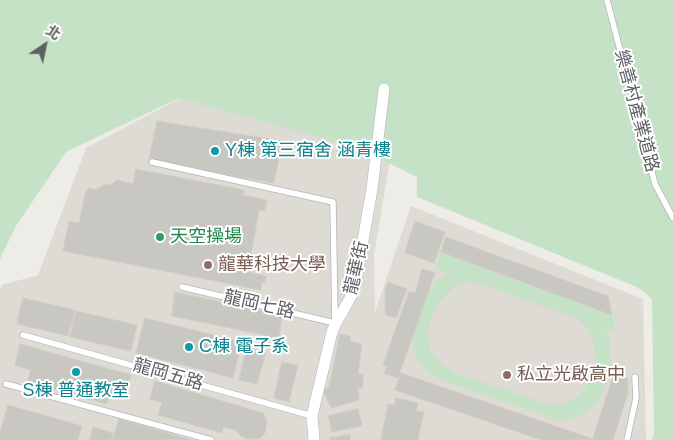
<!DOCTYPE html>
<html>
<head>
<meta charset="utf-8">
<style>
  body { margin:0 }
  #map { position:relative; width:673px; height:440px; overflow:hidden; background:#eeece6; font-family:Arial,"Noto Sans TC",sans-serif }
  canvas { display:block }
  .north { position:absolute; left:20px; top:20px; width:50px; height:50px; -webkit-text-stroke:4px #fff; paint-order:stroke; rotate:34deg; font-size:14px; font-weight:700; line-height:20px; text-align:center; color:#5d6064 }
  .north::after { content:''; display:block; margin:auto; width:18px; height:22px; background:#5d6064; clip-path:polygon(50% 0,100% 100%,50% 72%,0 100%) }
</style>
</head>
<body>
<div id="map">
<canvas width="673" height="440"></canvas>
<div class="north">北</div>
</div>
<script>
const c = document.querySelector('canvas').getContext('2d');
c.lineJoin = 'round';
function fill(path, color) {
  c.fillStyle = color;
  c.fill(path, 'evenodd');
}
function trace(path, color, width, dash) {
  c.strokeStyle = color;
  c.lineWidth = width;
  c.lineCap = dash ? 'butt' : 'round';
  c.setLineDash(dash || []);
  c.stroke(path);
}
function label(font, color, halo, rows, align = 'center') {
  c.font = font + ' Arial,"Noto Sans TC",sans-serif';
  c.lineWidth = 4;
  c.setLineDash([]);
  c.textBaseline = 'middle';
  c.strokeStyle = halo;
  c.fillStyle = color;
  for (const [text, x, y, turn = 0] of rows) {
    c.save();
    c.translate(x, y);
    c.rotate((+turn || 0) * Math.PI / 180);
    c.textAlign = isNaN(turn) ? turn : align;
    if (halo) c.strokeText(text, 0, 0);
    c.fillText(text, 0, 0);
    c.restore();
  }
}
const education = new Path2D(`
  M394 68 389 165 374 254 375 312 411 206 643 299 646 440H0V289L2 285 38 275 86 148 190 93Z`);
const green = new Path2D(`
  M0 0H673V440H652L654 432 652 299 639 288 417 197V177L361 149 179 98 66 152 16 226 0 259Z
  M441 252 612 315 615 332 605 329C607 333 610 338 610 343 614 366 606 399 586 412 578 417 569 419 560 421L439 379 427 370 417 358 413 345V335L427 294 436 282 447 273 435 268ZM467 283 484 285 578 319C581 322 586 326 588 330 601 351 597 382 576 397 569 403 560 404 551 405L454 373C446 367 438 362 433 354 420 333 434 302 453 288 457 285 462 284 467 283Z`);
const building = new Path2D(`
  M157 121 282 141 274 183 149 161Z
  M136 169 244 190 243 195 267 200 265 211 259 210 248 272 266 276 265 283 262 282 261 290 63 251 69 221 79 223 85 194 89 188 96 190 104 185 112 184 117 180 133 184Z
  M415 221 445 232 434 263 405 253Z
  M446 237 608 296 612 315 441 252Z
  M422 269 435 273 398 378 384 374 387 366 383 365 409 291 415 293Z
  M388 282 407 289 396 318 385 315V291Z
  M175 292 282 315 279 338 172 316Z
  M23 298 75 310 68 336 17 324Z
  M76 311 137 325 131 351 70 337Z
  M145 318 242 342 233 378 136 353Z
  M340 334 351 336 350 341 362 344 358 374H363V388H358L359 400 331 408 323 390 329 387Z
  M20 344 131 375 125 398 109 394 107 404 27 382 31 370 15 365Z
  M247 346 266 352 257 384 239 380Z
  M282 362 298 365 289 402 274 398Z
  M401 373 593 439 595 440H541L395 390Z
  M614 374 628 379V393L613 440H595L593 439Z
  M155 381 263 413 267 420 265 433 259 439H248L242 437 235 430 223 427 222 433 158 415 162 403 150 399Z
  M396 398 418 403 416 411 424 412 418 440H381L388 404 394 405Z
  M8 405 82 426 78 440H0V433Z
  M358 409 362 426 332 432 328 416Z
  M119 419 192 440H113Z
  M93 427 113 433 111 440H90Z
  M350 435V440H330V438Z`);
const lane = new Path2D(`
  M607 0 655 184 673 218
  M152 162 333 202 335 323 182 287
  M23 335 312 416
  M6 384 211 440
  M627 440 636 398 635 377`);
const street = new Path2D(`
  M314 440 312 416 332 332C338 316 350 303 355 286L372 189 384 89`);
const markers = [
  [215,151,5,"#0f9aa8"],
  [160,237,5,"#2e9e5b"],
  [208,265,5,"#8d6e63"],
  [189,347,5,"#0f9aa8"],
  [76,372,5,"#0f9aa8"],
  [507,375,5,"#8d6e63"]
];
const streetNames = [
  ["樂善村產業道路",636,111,75],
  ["龍華街",357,268,-77],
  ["龍岡七路",259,305,13],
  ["龍岡五路",168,375,16]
];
const cultureNames = [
  ["Y棟 第三宿舍 涵青樓",225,151],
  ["C棟 電子系",199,347],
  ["S棟 普通教室",76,391,"center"]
];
const leisureNames = [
  ["天空操場",170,237]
];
const educationNames = [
  ["龍華科技大學",218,265],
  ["私立光啟高中",517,375]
];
fill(education, '#dddbd4');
fill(green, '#c5e2c6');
fill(building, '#c9c7c2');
trace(building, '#d2cec5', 1);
trace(lane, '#b3b5b9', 7);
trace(street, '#b3b5b9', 12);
trace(lane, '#fff', 5.5);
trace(street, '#fff', 11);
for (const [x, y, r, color] of markers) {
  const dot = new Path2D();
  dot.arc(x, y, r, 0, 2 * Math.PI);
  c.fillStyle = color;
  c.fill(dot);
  trace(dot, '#fff', 2);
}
label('18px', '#5d6064', '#fff', streetNames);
label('18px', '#0d838f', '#fff', cultureNames, 'left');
label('18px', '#27864d', '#fff', leisureNames, 'left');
label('18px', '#785e54', '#fff', educationNames, 'left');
</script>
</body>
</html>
